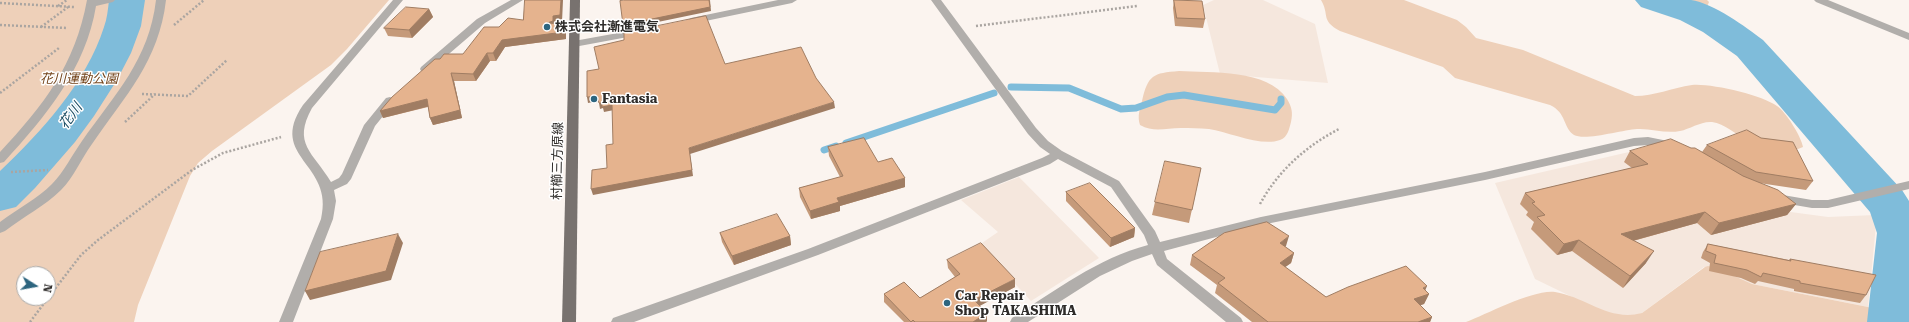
<!DOCTYPE html>
<html>
<head>
<meta charset="utf-8">
<style>
  body { margin:0 }
  #map { position:relative; width:1909px; height:322px; overflow:hidden; background:#fbf4ef; font-family:"Roboto Serif",serif }
  canvas { display:block }
  .north { position:absolute; left:16px; top:266px; width:40px; height:40px; box-sizing:border-box; background:#fff; border:1px solid #ababaa; border-radius:50%; rotate:101deg; font-size:11px; font-weight:700; line-height:16px; text-align:center; color:#2e2c2a }
  .north::after { content:''; display:block; margin:auto; width:14px; height:18px; background:#2d657f; clip-path:polygon(50% 0,100% 100%,50% 72%,0 100%) }
</style>
</head>
<body>
<div id="map">
<canvas width="1909" height="322"></canvas>
<div class="north">N</div>
</div>
<script>
const c = document.querySelector('canvas').getContext('2d');
c.lineJoin = 'round';
function fill(path, color) {
  c.fillStyle = color;
  c.fill(path, 'evenodd');
}
function trace(path, color, width, dash) {
  c.strokeStyle = color;
  c.lineWidth = width;
  c.lineCap = dash ? 'butt' : 'round';
  c.setLineDash(dash || []);
  c.stroke(path);
}
function label(font, color, halo, rows, align = 'center') {
  c.font = font + ' "Roboto Serif","Noto Sans JP",serif';
  c.lineWidth = 3;
  c.setLineDash([]);
  c.textBaseline = 'middle';
  c.strokeStyle = halo;
  c.fillStyle = color;
  for (const [text, x, y, turn = 0] of rows) {
    c.save();
    c.translate(x, y);
    c.rotate((+turn || 0) * Math.PI / 180);
    c.textAlign = isNaN(turn) ? turn : align;
    if (halo) c.strokeText(text, 0, 0);
    c.fillText(text, 0, 0);
    c.restore();
  }
}
const built = new Path2D(`
  M1214 0H1263L1315 24 1328 83 1220 74 1203 5Z
  M1642 149 1783 211 1828 217 1875 215 1876 225 1868 307 1752 284 1704 267 1642 313 1631 317 1615 315 1601 311 1535 279 1495 183Z
  M1019 177 1099 258 1031 301 979 245 998 232 961 200Z`);
const green = new Path2D(`
  M0 0H389L347 49 331 65 212 151 198 163 190 176 138 305 134 322H0ZM24 274H48V298H24Z
  M1321 0H1404L1457 20 1466 27 1476 38 1523 50 1635 96C1654 96 1672 88 1692 85 1710 83 1762 95 1777 106 1786 112 1801 136 1803 147L1798 149 1792 150C1779 147 1758 146 1747 140 1735 134 1725 124 1712 122 1701 121 1690 129 1680 131 1665 134 1651 128 1637 129 1622 130 1585 141 1574 135 1563 128 1567 113 1550 105L1455 78 1443 67 1340 31C1320 20 1330 15 1321 0Z
  M1668 0H1707L1709 2 1707 7C1693 9 1681 5 1668 0Z
  M1179 71C1211 73 1268 69 1287 99 1292 107 1293 113 1291 122 1289 129 1288 137 1280 140 1261 147 1229 132 1209 129 1199 128 1190 128 1181 128 1166 128 1154 133 1140 125 1137 116 1140 109 1142 101 1148 75 1153 73 1179 71Z
  M1708 266 1716 268 1752 284 1868 307 1878 313 1879 322H1466C1487 314 1534 289 1555 292 1586 297 1609 322 1642 313L1705 267Z`);
const water = new Path2D(`
  M77 116 71 135C59 140 49 143 37 139L66 117Z`);
const stream = new Path2D(`
  M1011 87 1069 88 1121 109 1136 108 1167 97 1184 95 1275 110 1281 103V99
  M846 143 994 93
  M824 150 836 146
  M1887 202 1894 200`);
const river = new Path2D(`
  M109 0H145L141 26 131 53 117 80 94 116 75 142 35 188 16 207 0 211V171C42 131 86 83 104 27 107 19 108 9 109 0Z
  M1635 0C1653 0 1673 0 1691 0 1713 3 1746 27 1763 40L1902 190 1909 201V322H1867L1877 233 1870 212 1737 56 1703 32 1680 20 1641 7Z`);
const path = new Path2D(`
  M0 3 74 7
  M58 6 67 0
  M0 25 67 28
  M174 25 204 0
  M976 26 1137 6
  M41 27 68 7
  M0 93 59 48
  M142 94 188 96 227 60
  M125 122 155 94
  M11 172 48 170
  M1260 204C1278 171 1306 146 1339 129
  M48 298 81 255 98 240 192 170 223 153 281 137
  M30 322 48 298`);
const minor = new Path2D(`
  M87 0H115L113 2 96 6C86 68 46 116 4 162L0 163V152C44 105 75 65 87 0Z
  M156 0H166C159 61 125 96 92 144 81 159 74 177 61 190 45 206 23 217 5 231L0 233V222C17 209 37 199 52 184 64 172 72 155 82 141 115 94 149 60 156 0Z
  M393 0H403L312 108C292 144 313 152 331 182L339 178 342 174 364 125 386 98 390 97 396 100 375 126 351 179 347 184 334 190 336 201 333 219 293 322H279L321 219C335 163 267 158 303 105Z
  M511 0H523L485 23 429 71H421L420 69 421 67 477 19Z
  M778 0H797L792 3 691 24 686 21 691 18Z
  M931 0H941L1036 128 1048 141 1062 151 1119 181 1155 231 1160 242 1261 217 1485 172 1634 138 1648 137 1678 143 1680 146 1674 150 1648 145 1634 146 1485 180 1261 225 1164 251 1167 259 1241 318 1243 322H1226L1157 265 1152 254 1132 261 1100 276 1028 322H1010L1012 318C1055 291 1098 258 1148 245L1144 235 1111 187 1058 159 1050 164 818 255 634 322H611L613 318 808 249 1042 158 1050 154 1040 147 1028 134Z
  M1814 0H1828L1909 33V40L1816 2Z
  M640 29 644 30 645 32 644 34 574 47 569 44 574 41Z
  M1909 181V189L1828 208H1812L1777 202 1773 201 1771 198 1773 195 1777 194 1812 200H1828Z`);
const major = new Path2D(`
  M570 0H580L576 322H562Z`);
const wall = new Path2D(`
  M1174 0 1205 19 1203 28 1175 26 1173 8Z
  M429 9 433 17 412 38 388 36 384 28Z
  M523 20 562 22 556 23 564 24 566 31V39L505 47 496 61H490L476 81H454L462 118 433 125 430 118 428 107 383 118 380 111 440 59 463 54 499 27Z
  M1707 145 1813 181 1806 190 1759 183 1796 204 1787 215 1711 235 1697 223 1633 241 1646 263 1623 288 1572 251 1557 255 1531 229 1534 222 1526 215 1528 212 1520 204 1525 193 1632 168 1624 162 1630 151 1691 148 1702 152Z
  M828 147 878 162 905 187 840 206V211L811 219 800 197 799 188 840 177 829 156Z
  M1201 168 1189 223 1152 215 1155 202Z
  M1066 192 1135 228 1134 237 1110 247 1066 201Z
  M720 233 790 236 791 245 734 265 722 242Z
  M1708 244 1789 260 1790 259 1866 295 1860 303 1794 291V289L1758 281 1755 284 1741 278 1709 271 1710 263 1701 258 1703 252Z
  M1286 246 1285 247 1294 253 1291 263 1285 267 1326 297 1425 290 1429 294 1424 304 1420 305 1432 317 1430 322H1252L1215 293 1217 285 1190 265 1192 255Z
  M947 260 1015 287 979 306 987 321 986 322H904L884 302V294L920 298 955 277 948 268Z`);
const shadedWall = new Path2D(`
  M561 0H563L562 22 556 23 555 28 547 23 553 16Z
  M710 0 711 11 624 29 623 25Z
  M429 9 433 17 412 38 409 30Z
  M564 24 566 31V39L505 47 496 61 493 53 502 40Z
  M487 53 490 61 476 81 473 74Z
  M451 73 454 81 462 118 433 125 430 118Z
  M597 96 599 101 588 103 587 97Z
  M427 99 430 106 383 118 380 111Z
  M834 102 835 108 690 154 693 176 593 195 591 189 689 148Z
  M599 103H602L612 105 614 110 604 112 603 108 600 109Z
  M905 178V187L840 206V211L811 219 810 211 837 198Z
  M1796 204 1787 215 1711 235 1719 223Z
  M1705 212 1697 223 1614 246 1621 234Z
  M1135 228 1134 237 1110 247 1111 238Z
  M398 234 403 243 391 280 310 300 305 291Z
  M790 236 791 245 734 265 732 256Z
  M1289 236 1286 246 1277 253 1280 243Z
  M1579 240 1572 251 1557 255 1564 244Z
  M1654 251 1646 263 1623 288 1630 276Z
  M1294 253 1291 263 1277 273 1280 263Z
  M1015 279V287L974 309V300Z
  M1427 286 1423 296 1429 294 1424 304 1410 309 1414 299 1423 288Z
  M987 313V321L986 322H973Z
  M1432 317 1430 322H1418Z`);
const building = new Path2D(`
  M525 0H561L560 15 553 16V21L547 23 564 24V32L502 40 493 53H487L473 74 451 73 460 110 430 118 427 99 380 111 392 97 435 59H440L444 54H463L484 27H499L508 18 523 20Z
  M624 0H709L710 7 623 25 620 1Z
  M1174 0 1202 1 1205 19 1177 18Z
  M406 7 429 9 409 30 384 28Z
  M706 16 725 64 801 47 816 78 834 102 689 148 692 170 591 189 592 170 607 168 606 145 613 144 612 105 602 107V103H599L597 96 587 97V71L599 69 594 47 624 40V33Z
  M1747 130 1761 138 1793 142 1813 181 1756 172 1707 145Z
  M864 138 878 162 892 158 905 178 837 198 839 202 810 211 799 188 843 176 828 147Z
  M1671 139 1691 148H1695L1743 176 1778 190 1796 204 1719 223 1705 212 1621 234 1654 251 1630 276 1579 240 1564 244 1537 217 1545 215 1532 203 1535 202 1525 193 1648 164 1630 151Z
  M1165 161 1201 168 1192 210 1155 202Z
  M1090 183 1135 228 1111 238 1066 192Z
  M777 214 790 236 732 256 720 233Z
  M1267 222 1289 236 1280 243 1294 253 1280 263 1326 297 1348 287 1406 266 1427 286 1423 288 1429 294 1414 299 1432 317 1418 322H1268L1218 283 1225 278 1192 255 1224 233Z
  M398 234 386 271 305 291 320 252Z
  M981 243 1015 279 974 300 987 313 973 322H915L913 320 911 322 884 294 904 282 920 298 960 274 947 260Z
  M1708 244 1791 261 1790 259 1876 275 1866 295 1800 283V281L1763 273 1761 277 1747 270 1714 263 1716 255 1706 251Z`);
const markers = [
  [547,27,4,"#2d657f"],
  [594,99,4,"#2d657f"],
  [947,303,4,"#2d657f"]
];
const poiNames = [
  ["株式会社漸進電気",555,27],
  ["Fantasia",602,99],
  ["Car Repair",955,296],
  ["Shop TAKASHIMA",955,311]
];
const parkNames = [
  ["花川運動公園",79,79]
];
const streetNames = [
  ["村櫛三方原線",558,161,-89]
];
const waterNames = [
  ["花川",71,116,-54]
];
fill(built, '#f5e7dd');
fill(green, '#eed0b9');
fill(water, '#7fbcda');
trace(stream, '#7fbcda', 7);
fill(river, '#7fbcda');
trace(path, '#aaa5a1', 2.5, [2, 2]);
fill(minor, '#b1aeab');
fill(major, '#78726f');
fill(wall, '#c59a7a');
fill(shadedWall, '#a07d63');
fill(building, '#e5b38e');
trace(building, '#a07d63', 1);
for (const [x, y, r, color] of markers) {
  const dot = new Path2D();
  dot.arc(x, y, r, 0, 2 * Math.PI);
  c.fillStyle = color;
  c.fill(dot);
  trace(dot, '#fff', 1.5);
}
label('bold 13px', '#2e2c2a', '#fff', poiNames, 'left');
label('italic 13px', '#73441b', '#fff', parkNames);
label('13px', '#2e2c2a', '#fff', streetNames);
label('italic 14px', '#1b4c62', '#fff', waterNames);
</script>
</body>
</html>
